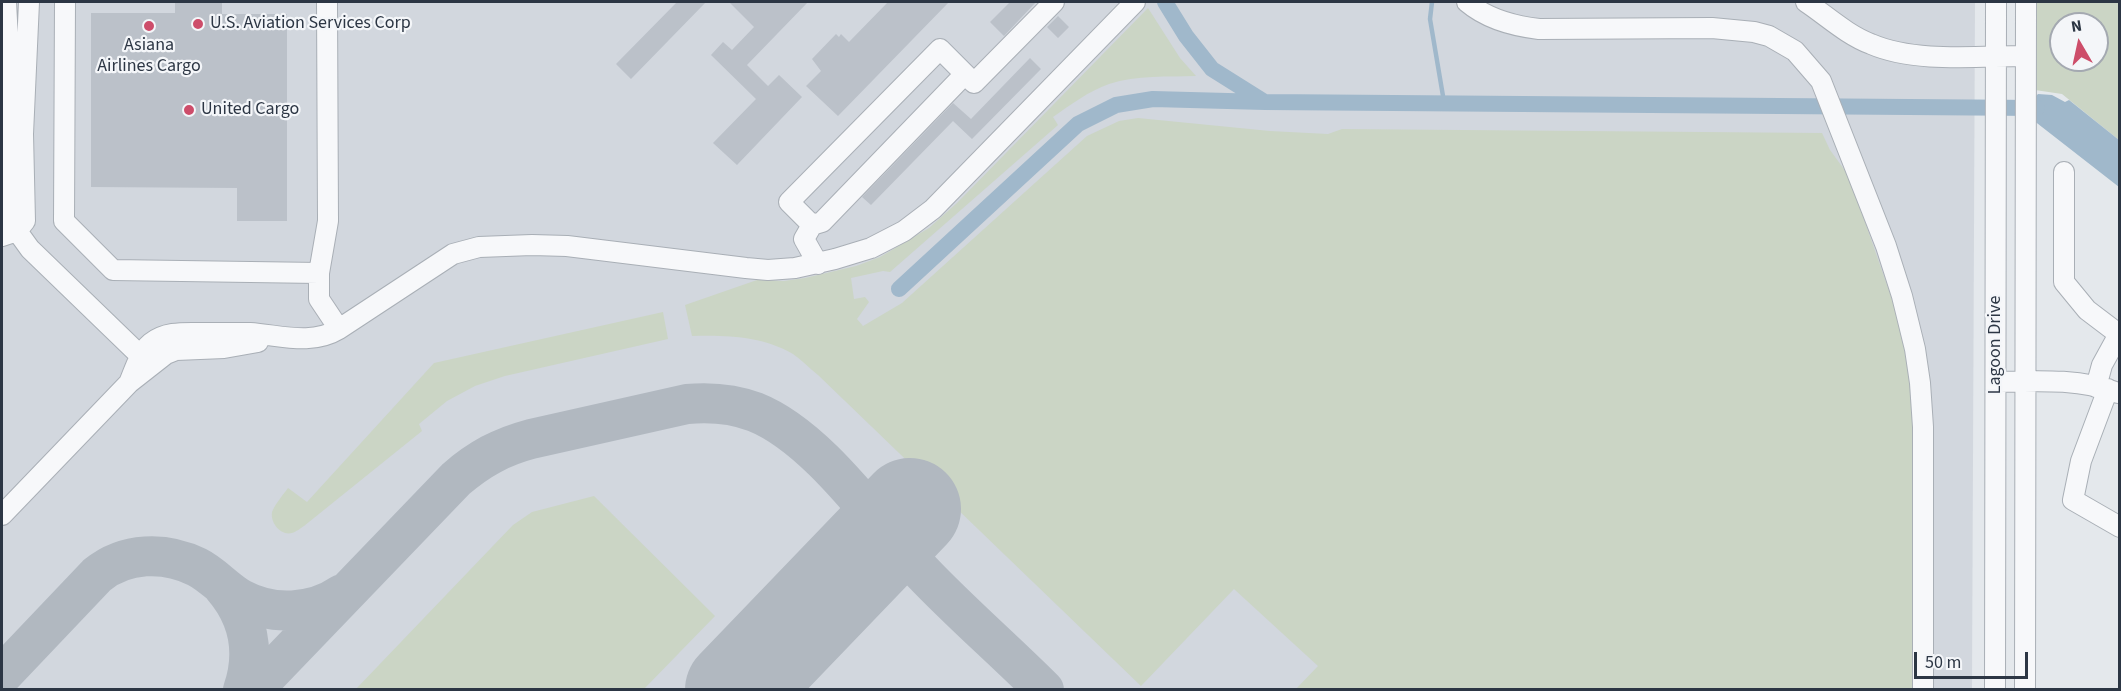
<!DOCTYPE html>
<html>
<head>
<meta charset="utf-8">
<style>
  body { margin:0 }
  #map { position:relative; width:2121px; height:691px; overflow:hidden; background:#e4e8ec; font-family:"Source Sans 3",sans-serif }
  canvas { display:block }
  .frame { position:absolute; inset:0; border:3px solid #2c3644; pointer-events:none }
  .north { position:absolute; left:2049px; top:12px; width:60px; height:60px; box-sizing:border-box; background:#f4f6f9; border:2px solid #a4a9b1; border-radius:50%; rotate:351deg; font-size:16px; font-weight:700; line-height:24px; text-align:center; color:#2c3644 }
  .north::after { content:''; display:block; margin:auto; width:21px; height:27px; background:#cd4d6a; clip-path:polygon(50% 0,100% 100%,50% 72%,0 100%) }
  .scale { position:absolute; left:1914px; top:652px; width:114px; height:27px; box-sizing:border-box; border:3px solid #2c3644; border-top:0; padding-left:8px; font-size:18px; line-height:21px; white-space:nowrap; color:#2c3644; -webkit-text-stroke:4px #f4f6f9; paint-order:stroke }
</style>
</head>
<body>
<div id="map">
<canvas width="2121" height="691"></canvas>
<div class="frame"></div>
<div class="north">N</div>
<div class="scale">50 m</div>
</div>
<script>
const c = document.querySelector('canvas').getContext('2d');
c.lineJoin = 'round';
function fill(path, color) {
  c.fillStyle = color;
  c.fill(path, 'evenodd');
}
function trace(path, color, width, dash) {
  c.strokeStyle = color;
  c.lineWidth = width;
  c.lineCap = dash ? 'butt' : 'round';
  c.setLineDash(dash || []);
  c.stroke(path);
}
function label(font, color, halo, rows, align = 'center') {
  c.font = font + ' "Source Sans 3",sans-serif';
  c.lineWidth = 4.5;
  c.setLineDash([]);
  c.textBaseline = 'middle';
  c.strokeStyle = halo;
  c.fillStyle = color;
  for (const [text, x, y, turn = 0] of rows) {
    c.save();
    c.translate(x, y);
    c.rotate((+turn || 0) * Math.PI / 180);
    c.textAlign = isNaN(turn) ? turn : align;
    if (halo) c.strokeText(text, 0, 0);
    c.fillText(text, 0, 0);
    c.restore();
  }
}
const built = new Path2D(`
  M2 2H1975L1972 689H2Z`);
const green = new Path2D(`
  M2035 2H2119V140L2062 94 2035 90ZM2061 24H2097V60H2061Z
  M1148 8 1180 58 1196 76C1168 77 1137 75 1109 84 1089 91 1070 105 1053 117L1058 125 890 272 883 271 851 278 854 299 865 297 869 302 857 319 863 326 902 303 1087 136 1119 121 1138 118 1270 131 1328 134 1342 129 1822 133 1830 150 1849 176 1895 308 1905 345 1914 399 1912 689H1296L1318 666 1234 589 1141 686 818 375C810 369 802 360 793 354 762 336 727 335 692 336L685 305 757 280 784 281 805 278 856 266 880 257 929 228 957 203Z
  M663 312 668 339 505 376 475 386 447 401 419 424 422 431 304 526C301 528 296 532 292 533 281 536 270 523 272 512 275 504 283 495 288 488L307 502 434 363Z
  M594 496 715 616 644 689H356L513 525 532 512Z`);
const water = new Path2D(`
  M2038 94 2052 95 2065 102 2069 100 2119 140V187L2033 120 2035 97Z`);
const stream = new Path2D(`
  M1432 2 1430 19 1444 102`);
const canal = new Path2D(`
  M1165 2 1186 36 1212 69 1263 101
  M899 289 1078 124 1116 105 1153 99 1265 102 2037 108`);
const taxiway = new Path2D(`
  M223 587C248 616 256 652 243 690
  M2 675 97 575C125 552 165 551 197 567 213 575 225 590 241 599 272 616 313 614 342 594
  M253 690 456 479C479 459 501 447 531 439L687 404C709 402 734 404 755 412 818 437 876 523 922 572 961 613 1004 650 1044 690`);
const runway = new Path2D(`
  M736 690 910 509`);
const building = new Path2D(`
  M175 2H222V14H287V221H237V188L91 187V13H175Z
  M677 2H706L631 79 616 64Z
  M729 2H808L747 65 768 86 779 75 802 97 737 165 713 143 756 99 711 55 723 42 732 50 754 27Z
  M888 2H949L838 116 806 86 821 71 812 59 836 34 839 37 841 34 849 42Z
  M1010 2H1036L1004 36 990 22Z
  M1058 16 1069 27 1058 38 1047 27Z
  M1030 58 1041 69 972 139 953 121 871 205 862 197 953 103 971 119Z`);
const minor = new Path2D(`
  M6 2 13 134 10 221 17 231 25 221 23 134 29 2
  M65 2 64 221 113 270 319 273
  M327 2 328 221 319 273V299L339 329
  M1467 2C1487 19 1513 26 1539 29L1712 28 1754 32 1769 36 1795 51 1821 81 1886 246 1902 296 1915 349 1920 383 1923 427V690
  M1806 2C1827 16 1847 35 1871 44 1915 63 1977 56 2025 56
  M965 74 822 222 812 225 789 202 940 49 974 83 1054 2
  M2064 172V282L2087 310 2120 335
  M812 225 804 239 818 264
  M2 236 17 231 30 249 150 365
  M1996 382C2035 381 2080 378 2118 393
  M129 383C135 369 139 353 151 343 166 331 185 333 204 333 219 333 235 333 250 333 280 335 311 346 339 329L453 254 479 247 532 245 567 246 746 268 768 270 795 268 835 259 871 248 904 231 933 209 1135 2
  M2096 387 2102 365 2119 334
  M2108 389 2081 461 2073 500 2120 527
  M2 515 129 383 166 354 176 350 224 348 258 342
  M1995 690 1996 2
  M2025 690 2026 2`);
const markers = [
  [198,24,6,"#cd4d6a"],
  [149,26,6,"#cd4d6a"],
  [189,110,6,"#cd4d6a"]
];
const poiNames = [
  ["U.S. Aviation Services Corp",210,24],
  ["Asiana",149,46,"center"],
  ["Airlines Cargo",149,67,"center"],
  ["United Cargo",201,110]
];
const streetNames = [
  ["Lagoon Drive",1996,345,-90]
];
fill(built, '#d2d7de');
fill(green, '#cbd5c5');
fill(water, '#a0b8cb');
trace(stream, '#a0b8cb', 4.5);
trace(canal, '#a0b8cb', 16);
trace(taxiway, '#b1b8c0', 40);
trace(runway, '#b1b8c0', 102);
fill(building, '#bbc1c9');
trace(minor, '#a9afb6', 22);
trace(minor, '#f7f8fa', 20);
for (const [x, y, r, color] of markers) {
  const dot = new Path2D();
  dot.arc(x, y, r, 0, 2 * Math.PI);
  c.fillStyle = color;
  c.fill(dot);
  trace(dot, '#f4f6f9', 2);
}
label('18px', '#2c3644', '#f4f6f9', poiNames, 'left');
label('18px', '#2c3644', '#f4f6f9', streetNames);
</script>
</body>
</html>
